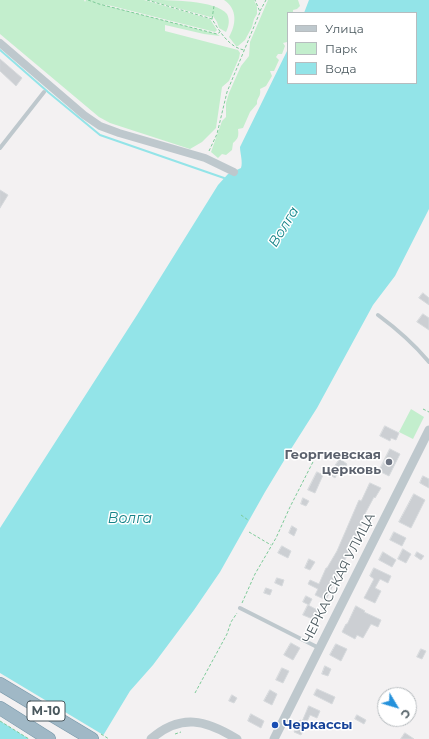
<!DOCTYPE html>
<html>
<head>
<meta charset="utf-8">
<style>
  body { margin:0 }
  #map { position:relative; width:429px; height:739px; overflow:hidden; background:#f3f1f2; font-family:Montserrat,sans-serif }
  canvas { display:block }
  .legend { position:absolute; left:287px; top:12px; width:130px; height:72px; box-sizing:border-box; background:#fff; border:1px solid #b7bcbf; margin:0; padding:5px 7px; list-style:none; font-size:12px; color:#4a585e }
  .legend li { display:flex; align-items:center; gap:8px; height:20px }
  .legend b { width:20px; border:1px solid #b7bcbf }
  .north { position:absolute; left:377px; top:687px; width:40px; height:40px; box-sizing:border-box; background:#fff; border:1px solid #b7bcbf; border-radius:50%; rotate:128deg; font-size:11px; font-weight:700; line-height:16px; text-align:center; color:#4a585e }
  .north::after { content:''; display:block; margin:auto; width:14px; height:18px; background:#2491db; clip-path:polygon(50% 0,100% 100%,50% 72%,0 100%) }
</style>
</head>
<body>
<div id="map">
<canvas width="429" height="739"></canvas>
<ul class="legend">
<li><b style="height:5px;background:#bec8cd"></b>Улица</li>
<li><b style="height:11px;background:#c3eecd"></b>Парк</li>
<li><b style="height:11px;background:#93e4e8"></b>Вода</li>
</ul>
<div class="north">С</div>
</div>
<script>
const c = document.querySelector('canvas').getContext('2d');
c.lineJoin = 'round';
function fill(path, color) {
  c.fillStyle = color;
  c.fill(path, 'evenodd');
}
function trace(path, color, width, dash) {
  c.strokeStyle = color;
  c.lineWidth = width;
  c.lineCap = dash ? 'butt' : 'round';
  c.setLineDash(dash || []);
  c.stroke(path);
}
function label(font, color, halo, rows, align = 'center') {
  c.font = font + ' Montserrat,sans-serif';
  c.lineWidth = 3;
  c.setLineDash([]);
  c.textBaseline = 'middle';
  c.strokeStyle = halo;
  c.fillStyle = color;
  for (const [text, x, y, turn = 0] of rows) {
    c.save();
    c.translate(x, y);
    c.rotate((+turn || 0) * Math.PI / 180);
    c.textAlign = isNaN(turn) ? turn : align;
    if (halo) c.strokeText(text, 0, 0);
    c.fillText(text, 0, 0);
    c.restore();
  }
}
const green = new Path2D(`
  M0 0H84L85 2 86 0H144L210 19 217 30 215 32 112 6 100 4 217 34 220 36 204 34 165 25V31L238 50 240 53 239 58 229 81 222 87 216 128 202 142 190 149 110 123 99 117 0 34Z
  M148 0C169 0 216 0 227 14 230 20 229 26 226 32L219 28 217 22 213 16 210 17Z
  M224 0H254L257 7V14L254 19 252 27 245 40 238 46H236L229 37C236 25 238 9 224 0Z
  M268 0H298L300 6 297 9 293 10V13H288L287 42 283 43 285 46 282 54H278L276 57 279 60 274 71H270L272 76 266 86 260 89C261 95 259 96 257 101V104L250 112 243 128 238 129C239 136 238 139 233 143L232 150 226 155 222 154 218 158 211 152 222 121 226 117V103L229 93 241 66 249 56 250 42Z
  M411 409 424 417 413 439 399 432Z`);
const water = new Path2D(`
  M309 0H429V209L395 276 373 305 317 408 291 449 265 492 220 572 194 610 153 665 130 691 101 739H0V528L137 315 218 185 228 174 241 168C243 162 240 153 240 147L288 49V83H416V13H304Z`);
const pier = new Path2D(`
  M0 673 105 736 103 739H29L0 721Z`);
const stream = new Path2D(`
  M0 50 48 92 100 135 224 178`);
const building = new Path2D(`
  M0 59 22 78 16 86 0 71Z
  M0 190 8 195 0 208Z
  M423 293 429 298V305L419 298Z
  M423 314 429 318V330L417 322Z
  M385 426 399 433 396 440 391 438 390 441 380 436Z
  M390 449 400 454 389 476 379 471Z
  M340 459 347 464 345 468 341 466 335 478 329 474Z
  M317 472 323 475 315 493 308 490Z
  M423 476 429 479V488L420 483Z
  M370 483 381 488 375 498 374 497 360 523 362 524 326 600 315 595 318 589 308 584 310 580 319 584 326 568H327L337 551 359 500 361 501Z
  M414 494 425 500 411 528 399 522Z
  M303 498 309 501 306 506 301 504Z
  M292 526 297 529 294 536 289 533Z
  M394 532 406 538 402 546 390 540Z
  M282 546 291 551 288 558 278 553Z
  M403 549 411 554 406 563 398 559Z
  M383 552 396 560 392 567 379 560Z
  M417 552 424 556 421 560 415 556Z
  M309 559 315 562 310 570 305 568Z
  M374 568 391 576 388 583 380 579 375 588 381 591 375 603 364 598 374 579 370 576Z
  M277 578 284 580 282 586 275 583Z
  M266 588 272 590 270 595 264 593Z
  M306 596 312 599 309 605 303 602Z
  M308 605 319 611 315 620 303 615Z
  M356 606 365 611 364 612 381 620 378 627 371 624 363 638 357 635 355 639 342 632 346 624H347Z
  M291 643 300 648 293 660 284 655Z
  M336 644 347 649 341 661 330 655Z
  M421 649 426 651 422 659 417 657Z
  M325 666 331 669 328 676 322 674Z
  M282 668 289 671 283 683 276 680Z
  M317 689 335 697 332 704 314 695Z
  M270 690 277 694 272 705 264 701Z
  M232 695 237 698 234 703 229 701Z
  M309 706 320 711 317 718 310 715 301 735 294 732 300 720 302 721Z
  M251 714 264 721 261 728 248 721Z
  M357 715 366 720 364 724 355 719Z
  M405 733 414 739H401Z`);
const path = new Path2D(`
  M88 0 99 4 217 34 220 32
  M147 0 212 19C220 32 229 47 244 50
  M260 11 266 0
  M212 19 214 6
  M209 151 217 134 227 92 260 12 255 0
  M423 409 429 412
  M241 515 248 520
  M249 532 271 545
  M242 603 255 574 276 538 290 507 316 456
  M195 693 227 634 231 622 237 613
  M0 721 29 739
  M101 734 109 739
  M175 734 181 732`);
const service = new Path2D(`
  M0 148 44 92
  M378 315C397 329 414 344 429 362
  M240 608 319 648`);
const minor = new Path2D(`
  M0 43 84 115 100 126 119 133 205 158 234 172`);
const tertiary = new Path2D(`
  M151 739C181 713 206 720 237 739
  M274 739 429 430`);
const trunk = new Path2D(`
  M0 684 92 739
  M0 708 49 739`);
const markers = [
  [389,462,4,"#6b7280"],
  [275,725,4,"#1a4fb4"]
];
const shields = [
  [46,711,38]
];
const shieldNames = [
  ["М-10",46,711]
];
const worshipNames = [
  ["Георгиевская",381,455],
  ["церковь",381,470]
];
const streetNames = [
  ["ЧЕРКАССКАЯ УЛИЦА",339,578,-63]
];
const transitNames = [
  ["Черкассы",283,725]
];
const waterNames = [
  ["Волга",284,227,-59],
  ["Волга",130,519]
];
fill(green, '#c3eecd');
fill(water, '#93e4e8');
fill(pier, '#f3f1f2');
trace(stream, '#93e4e8', 2);
fill(building, '#cccfd3');
trace(building, '#d6d9dc', 1);
trace(trunk, '#7797a9', 14);
trace(path, '#7dca98', 1, [3, 2]);
trace(service, '#bec8cd', 4);
trace(minor, '#bec8cd', 8);
trace(tertiary, '#bec8cd', 9);
trace(trunk, '#a0b8c6', 13);
for (const [x, y, r, color] of markers) {
  const dot = new Path2D();
  dot.arc(x, y, r, 0, 2 * Math.PI);
  c.fillStyle = color;
  c.fill(dot);
  trace(dot, '#fff', 1.5);
}
for (const [x, y, w] of shields) {
  const box = new Path2D();
  box.roundRect(x - w / 2, y - 10, w, 20, 3);
  c.fillStyle = '#fff';
  c.fill(box);
  trace(box, '#4a585e', 1);
}
label('bold 12px', '#4a585e', null, shieldNames);
label('bold 13px', '#5b616d', '#fff', worshipNames, 'right');
label('13px', '#4a585e', '#fff', streetNames);
label('bold 13px', '#164399', '#fff', transitNames, 'left');
label('italic 14px', '#148388', '#fff', waterNames);
</script>
</body>
</html>
